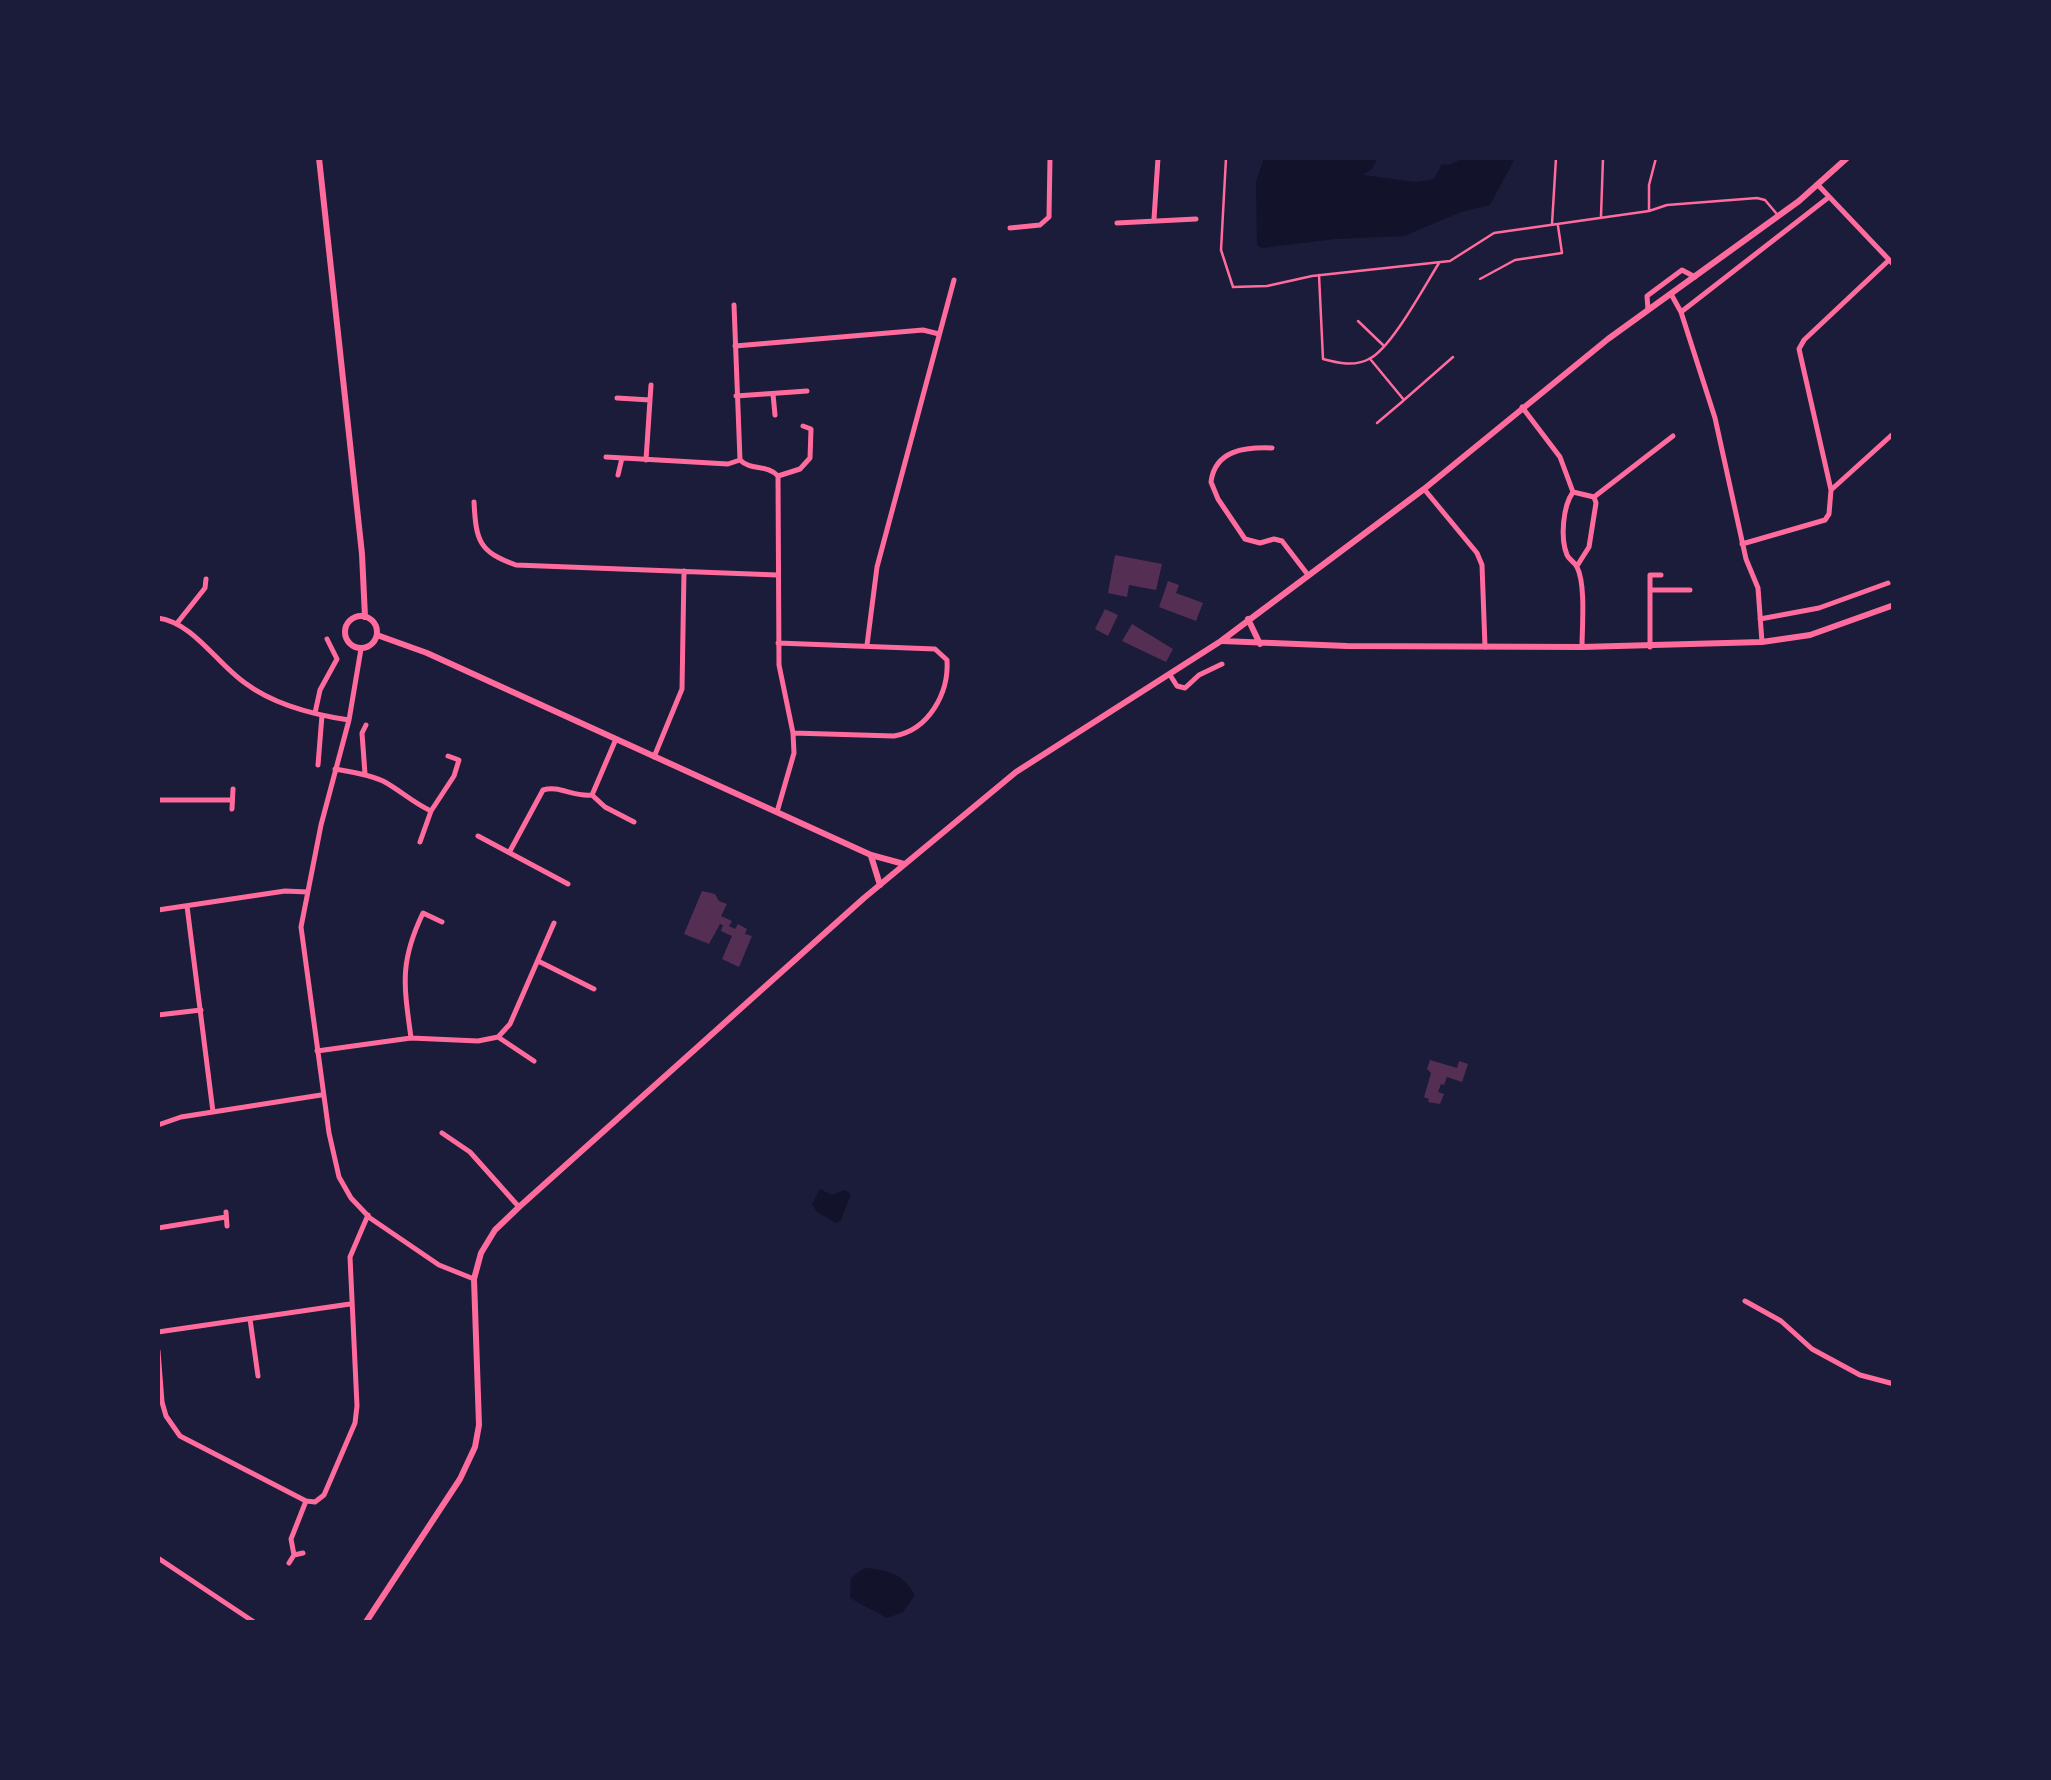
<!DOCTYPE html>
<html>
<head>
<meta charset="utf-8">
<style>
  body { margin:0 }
  #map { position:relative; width:2051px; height:1780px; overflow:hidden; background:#1b1b3a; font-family:Poppins,sans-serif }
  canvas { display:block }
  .frame { position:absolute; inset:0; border:160px solid #1b1b3a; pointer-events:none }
</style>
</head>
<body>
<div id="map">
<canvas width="2051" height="1780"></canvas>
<div class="frame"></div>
</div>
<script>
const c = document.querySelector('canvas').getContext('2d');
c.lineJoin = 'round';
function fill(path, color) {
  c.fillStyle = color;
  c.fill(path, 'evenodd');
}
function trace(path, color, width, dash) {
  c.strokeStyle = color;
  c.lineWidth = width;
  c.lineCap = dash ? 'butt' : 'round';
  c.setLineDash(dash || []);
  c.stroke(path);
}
const water = new Path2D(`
  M1264 158H1378L1372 169 1363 175 1416 182 1434 179 1442 164 1449 165 1464 158H1515L1490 205 1461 212 1404 236 1335 239 1262 248 1257 245 1256 182Z
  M820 1189 832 1195 844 1190 851 1194 841 1220 836 1223 817 1212 812 1204Z
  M864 1568C888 1570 902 1573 915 1595L903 1612 887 1618 850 1598 851 1578Z`);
const building = new Path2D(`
  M1115 555 1162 564 1156 590 1129 585 1127 597 1108 593Z
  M1168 581 1179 585 1176 593 1203 603 1196 621 1159 607Z
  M1105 609 1118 615 1108 636 1095 629Z
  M1132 624 1173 649 1166 662 1122 641Z
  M702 891 715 894 719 901 727 904 721 916 732 921 729 926 735 929 738 924 747 929 745 934 752 936 739 967 722 959 732 936 721 931 723 925 720 924 709 944 684 934Z
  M1430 1060 1457 1068 1459 1061 1468 1064 1462 1082 1447 1077 1444 1085 1441 1084 1438 1092 1444 1094 1440 1104 1428 1102 1429 1099 1424 1097 1431 1073 1427 1069Z`);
const service = new Path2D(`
  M1226 158 1221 250 1233 287 1267 286 1312 276 1450 261 1494 233 1649 211 1667 205 1757 198 1765 200 1776 213
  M1649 210V185L1656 158
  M1601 216 1603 158
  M1552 224 1556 158
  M1319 275 1323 359C1338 363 1354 367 1369 359 1391 349 1425 285 1439 263
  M1480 279 1515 260 1562 253 1558 226
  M1358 321 1383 345
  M1371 360 1404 400 1453 357
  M1377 423 1403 401`);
const minor = new Path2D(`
  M1818 185 1894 265
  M1154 219 1158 158
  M1117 223 1196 219
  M1010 228 1040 225 1049 217 1050 158
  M1671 294 1681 312 1715 418 1746 559 1758 588 1762 642
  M734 305 740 460
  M1648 310 1647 296 1682 270 1695 277
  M1681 312 1829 197
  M735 346 923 330 939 334
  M773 394 775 415
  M736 396 807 391
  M617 398 650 400
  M1522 407 1560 457 1573 492C1563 506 1560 538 1567 555 1569 560 1575 562 1577 567 1586 585 1582 627 1582 647
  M1272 448C1245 447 1215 450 1211 482L1218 499 1245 539 1260 543 1274 539 1282 541 1308 575
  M606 457 728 464 740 460C751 471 767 464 778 476L779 665 793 733 794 753 777 812
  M646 460 651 385
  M618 475 622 458
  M778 476 800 469 810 458 811 429 803 426
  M1424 489 1477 553 1482 565 1485 647
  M1831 490 1799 349 1804 340 1889 260
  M1573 492 1594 497 1596 503 1589 547 1577 566
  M1594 497 1673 436
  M474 502C476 541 479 552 516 565L777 575
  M1742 544 1825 520 1829 514 1831 490 1894 433
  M1650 590H1690
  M158 618C194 623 216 663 245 683 273 704 315 715 349 720
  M1760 619 1819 608 1888 583
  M178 622 205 588 206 579
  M778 643 935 649 947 660C949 693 929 730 894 736L793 733
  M867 645 877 567 954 280
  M1650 647V575H1661
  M361 649 349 720 321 825 301 927 329 1133 339 1177 351 1198 370 1218 439 1265 474 1279
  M1170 675 1177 686 1185 688 1199 675 1222 664
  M315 713 320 690 337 659 327 639
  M654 757 682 689 684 571
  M318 765 322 715
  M335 769C352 772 368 774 383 781 400 790 413 803 431 811
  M365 774 362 733 366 725
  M592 795 616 739
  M592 795 605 807 634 822
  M158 800H232
  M232 809 233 789
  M478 836 568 884
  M420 842 431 811 454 776 459 760 448 756
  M510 851 543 790C559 785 573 797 592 795
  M187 906 213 1112
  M158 910 285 891 308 892
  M538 961 594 989
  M158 1015 201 1010
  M499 1036 510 1024 554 923
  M411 1038C404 985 399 963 423 913L442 922
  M317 1051 411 1038 478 1041 498 1037 534 1061
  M158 1125 181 1117 321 1095
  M442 1133 470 1152 519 1207
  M226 1212 227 1226
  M158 1228 226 1217
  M1745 1301 1781 1321 1812 1349 1860 1375 1894 1384
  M250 1319 258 1376
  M158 1332 350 1304
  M158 1351 162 1402 166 1416 180 1436 306 1501 315 1502 324 1495 355 1423 357 1406 350 1257 368 1215
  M294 1555 291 1539 306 1501
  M158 1558 254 1622
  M289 1563 294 1555 303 1553`);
const tertiary = new Path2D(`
  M319 158 362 554 365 617
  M345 632a16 16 0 1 1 32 0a16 16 0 1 1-32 0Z
  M377 635 427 653 871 855 904 864
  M871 856 880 885`);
const secondary = new Path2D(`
  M1248 619 1260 644
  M1222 641 1347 646 1582 647 1762 642 1810 635 1894 605
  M366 1622 460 1479 475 1447 479 1425 474 1279 481 1253 495 1230 519 1207 864 898 1016 772 1221 641 1424 489 1608 339 1799 201 1847 158`);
fill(water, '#12122b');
fill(building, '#542f53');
trace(service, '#ff6b9d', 2.5);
trace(minor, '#ff6b9d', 5);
trace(tertiary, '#ff6b9d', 6);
trace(secondary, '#ff6b9d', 6);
</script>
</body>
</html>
